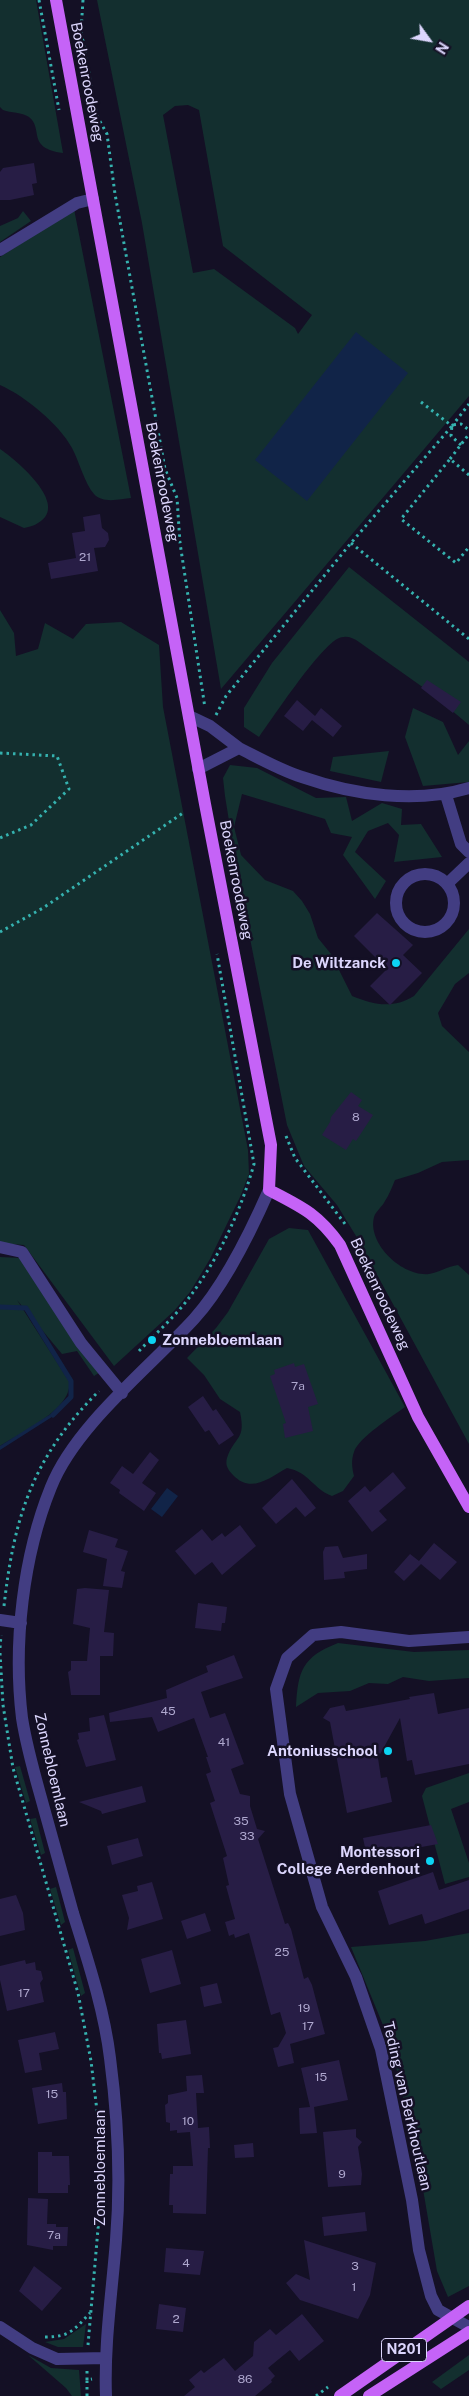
<!DOCTYPE html>
<html>
<head>
<meta charset="utf-8">
<style>
  body { margin:0 }
  #map { position:relative; width:469px; height:2396px; overflow:hidden; background:#141025; font-family:"Public Sans",sans-serif }
  canvas { display:block }
  .north { position:absolute; left:404px; top:15px; width:50px; height:50px; -webkit-text-stroke:4px #141025; paint-order:stroke; rotate:122deg; font-size:14px; font-weight:700; line-height:20px; text-align:center; color:#dcd6fd }
  .north::after { content:''; display:block; margin:auto; width:18px; height:22px; background:#dcd6fd; clip-path:polygon(50% 0,100% 100%,50% 72%,0 100%) }
</style>
</head>
<body>
<div id="map">
<canvas width="469" height="2396"></canvas>
<div class="north">N</div>
</div>
<script>
const c = document.querySelector('canvas').getContext('2d');
c.lineJoin = 'round';
function fill(path, color) {
  c.fillStyle = color;
  c.fill(path, 'evenodd');
}
function trace(path, color, width, dash) {
  c.strokeStyle = color;
  c.lineWidth = width;
  c.lineCap = dash ? 'butt' : 'round';
  c.setLineDash(dash || []);
  c.stroke(path);
}
function label(font, color, halo, rows, align = 'center') {
  c.font = font + ' "Public Sans",sans-serif';
  c.lineWidth = 5;
  c.setLineDash([]);
  c.textBaseline = 'middle';
  c.strokeStyle = halo;
  c.fillStyle = color;
  for (const [text, x, y, turn = 0] of rows) {
    c.save();
    c.translate(x, y);
    c.rotate((+turn || 0) * Math.PI / 180);
    c.textAlign = isNaN(turn) ? turn : align;
    if (halo) c.strokeText(text, 0, 0);
    c.fillText(text, 0, 0);
    c.restore();
  }
}
const green = new Path2D(`
  M0 0H36L63 153C26 148 44 129 29 117 22 112 11 113 3 110L0 107Z
  M97 0H469V396L221 689 142 223ZM188 105 199 110 223 246 312 315 298 334 295 328 214 269 193 273 163 115 175 106Z
  M74 209 131 498C120 499 103 504 94 494 85 484 79 461 72 448 59 424 25 396 0 385V257Z
  M23 211 31 221 0 242V226L18 218Z
  M0 449C15 459 71 505 38 523 34 526 28 527 24 528L0 517Z
  M349 567 469 662V725L431 693 359 642C352 637 345 635 337 639 317 651 274 716 259 737L244 727V708L272 663Z
  M0 610 14 633 16 656 38 649 45 623 73 639 86 624 121 622 159 645 163 707 248 1150 249 1174 241 1195 210 1259 190 1292 174 1311 114 1366 24 1245 0 1243Z
  M413 708 443 722 458 755 469 741V782L423 786 405 737Z
  M389 751 381 782 330 771 333 757Z
  M230 765 257 768 316 798 346 797 352 821 382 803 402 809 401 825 421 824 442 857 394 862 399 835 388 823 368 831 355 852 386 881 375 899 343 855 352 837 331 833 325 819 242 794 234 827 241 855 265 880 293 891 302 901 310 914 318 938 331 954 352 996C374 1005 393 1009 414 996L469 929V973L455 984 438 1013 442 1026 469 1052V1160L442 1162 418 1173 395 1180C392 1187 389 1195 385 1201 382 1207 376 1211 374 1217 367 1244 403 1277 429 1274 438 1273 448 1266 458 1265L469 1275V1444L356 1236 337 1205 304 1166 287 1125 239 883 225 796 223 778Z
  M289 1228 308 1230 405 1407C393 1416 358 1438 354 1452 351 1460 352 1468 354 1476L343 1491 332 1496C313 1489 309 1472 287 1468 269 1478 251 1494 233 1475 228 1470 225 1465 227 1458 235 1435 246 1441 240 1412L220 1399 204 1375 187 1358 216 1328 228 1312 269 1239Z
  M0 1257 21 1258 107 1368 94 1376 77 1351 62 1354 17 1300 69 1381C74 1408 21 1433 0 1446Z
  M338 1643 414 1652 469 1650V1678L429 1681 403 1677 388 1684 369 1683 350 1691 318 1693 296 1707C298 1671 302 1657 338 1643Z
  M20 1766 30 1801 26 1803 15 1767Z
  M469 1773V1802L451 1809 469 1863V1877L445 1884 422 1796 426 1788Z
  M36 1818 45 1853 41 1855 30 1819Z
  M56 1887 65 1922 61 1925 50 1889Z
  M469 1933V2286L448 2297 437 2271 424 2195 397 2071 385 2030 351 1947 425 1941Z
  M73 1948 85 1993 81 1996 68 1950Z
  M86 2324 83 2347H58L45 2342 64 2339Z
  M28 2355 51 2368 79 2370 81 2396H72L66 2388Z
  M469 2355V2370L441 2389 432 2382Z`);
const water = new Path2D(`
  M356 332 408 373 307 501 255 460Z
  M54 1412 55 1415 0 1450V1446Z
  M167 1488 178 1496 162 1517 151 1509Z`);
const stream = new Path2D(`
  M0 1307 26 1308 71 1381V1397L53 1415`);
const building = new Path2D(`
  M34 163 37 183 32 184 34 195 10 200H0V172L3 168Z
  M100 514 102 528 108 533 109 540 105 547 94 548 98 571 51 579 48 563 76 558 72 533 85 531 83 517Z
  M427 680 461 702 453 713 421 688Z
  M297 700 315 716 321 708 342 726 333 737 312 720 303 731 284 716Z
  M377 913 413 945 403 955 422 973 390 1005 370 986 387 969 354 936Z
  M351 1092 362 1100 358 1106 373 1115 356 1141 353 1139 346 1150 322 1135 330 1122 331 1117Z
  M294 1363 295 1367 304 1364 318 1404 308 1407 313 1431 285 1438 283 1424 286 1423 270 1376 275 1374 274 1370Z
  M203 1396 213 1411 216 1409 234 1435 219 1445 209 1430 205 1432 188 1407Z
  M150 1452 159 1460 142 1483 156 1493 144 1511 119 1493 120 1490 110 1483 122 1466 133 1474Z
  M393 1472 406 1488 379 1511 387 1520 372 1532 348 1501 365 1486 370 1492Z
  M292 1479 316 1508 305 1517 296 1507 276 1524 262 1508Z
  M240 1525 256 1546 222 1575 212 1562 195 1575 175 1551 202 1529 212 1541 222 1533 225 1537Z
  M89 1530 118 1539 115 1547 128 1551 121 1571 125 1572 122 1588 103 1586 107 1559 83 1552Z
  M434 1543 457 1562 440 1580 421 1564 404 1581 394 1572 410 1554 419 1561Z
  M338 1546 343 1558 367 1554V1569L344 1572 345 1578 324 1580 323 1552 325 1547Z
  M85 1588 109 1590 104 1632 114 1633 113 1656H100V1695H71L68 1672 71 1670V1661H87L90 1628 73 1624 77 1589Z
  M198 1603 227 1607 225 1623H222L221 1631 195 1628Z
  M234 1655 243 1678 201 1692 210 1718 225 1713 240 1753 244 1764 231 1769 240 1794 250 1796V1806L257 1829 265 1831 258 1839 285 1924 288 1923 291 1929 304 1979 308 1977 312 1985 325 2034 290 2044 294 2063 278 2067 273 2048 278 2047 286 2033 280 2012 271 2015 249 1933 235 1938 234 1934 229 1936 225 1922 235 1919 226 1886 229 1885 223 1858 227 1856 210 1803 215 1801 206 1774 211 1772 206 1757H208L194 1718 158 1732 152 1717 110 1722 109 1713 167 1698 166 1690 208 1672 206 1666Z
  M434 1693 438 1714 469 1708V1764L415 1775 412 1760 407 1761 400 1718 378 1758 381 1778 387 1777 392 1802 347 1813 330 1722 323 1718 330 1708 344 1705 346 1711 410 1699 409 1697Z
  M104 1715 116 1760 86 1767 77 1740 79 1739 78 1733 90 1731 89 1718Z
  M142 1786 146 1802 102 1814 101 1811 79 1802Z
  M431 1825 438 1844 367 1857 363 1838Z
  M138 1838 143 1856 112 1865 107 1846Z
  M433 1872 439 1890 469 1880V1909L425 1924 422 1914 389 1925 378 1891Z
  M152 1882 163 1919 127 1930 129 1918 122 1895 138 1891 137 1886Z
  M16 1895 23 1913 25 1930 0 1936V1899Z
  M205 1913 211 1931 187 1939 181 1921Z
  M172 1950 181 1984 150 1993 141 1959Z
  M25 1960 26 1964 35 1962 36 1970 41 1971 43 1979 40 1983 44 2002 7 2011 0 1980V1966Z
  M217 1983 222 2003 204 2007 200 1987Z
  M186 2020 191 2054 162 2059 161 2053H159L157 2024Z
  M55 2032 59 2049 39 2053 42 2070 25 2073 18 2040Z
  M339 2060 348 2100 314 2107 317 2133 300 2134 299 2108 310 2107 301 2068Z
  M202 2075 204 2093H196L198 2128 209 2127 210 2148H208L206 2214 173 2213V2205H169L170 2174H173V2166H193L190 2132 177 2133V2130L170 2131V2123L166 2122 165 2105 168 2103V2095L187 2091 186 2076Z
  M62 2083 63 2092H66L67 2119 38 2124 32 2088Z
  M356 2129V2137L362 2142 358 2147 362 2174 361 2185 328 2187 323 2132Z
  M253 2143 254 2157 235 2158 234 2145Z
  M38 2152H52V2156H69L70 2185H68V2193H38Z
  M28 2198 48 2199 47 2224H56V2227H68L67 2246H53V2250L27 2245Z
  M365 2212 367 2231 324 2236 322 2217Z
  M304 2240 376 2263 370 2295 358 2319 300 2300 286 2283 296 2274 310 2280Z
  M166 2248 204 2251 200 2275 164 2272Z
  M34 2266 62 2288 42 2311 19 2291Z
  M159 2304 186 2308 183 2332 156 2329Z
  M302 2314 324 2341 299 2361 290 2350 268 2368 275 2376 271 2380 272 2382 255 2396H184L195 2387 189 2380 201 2370 204 2373 224 2358 235 2371 253 2356 254 2342 270 2329 276 2335Z`);
const path = new Path2D(`
  M39 0 59 110
  M83 0 81 31 97 116 107 134 115 194 165 469 177 498 180 543 205 708
  M421 402 452 426 469 404
  M461 445 451 436 452 425 461 424 469 430
  M450 459 469 434
  M469 475 450 459 401 519 456 563 469 547
  M351 543 469 639
  M216 715 226 696 351 543 452 426
  M0 753 57 756 69 789 31 825 0 838
  M0 932 43 908 183 813
  M286 1136 295 1158 345 1224
  M139 1351C156 1333 177 1315 191 1295 220 1256 241 1210 254 1164L217 954
  M4 1606C14 1517 33 1456 99 1391
  M0 1648 1 1635
  M0 1653 3 1705 13 1768 78 1993 91 2061 100 2136 101 2194 88 2345
  M45 2337C69 2337 73 2331 90 2313
  M87 2371V2380L92 2379
  M87 2396V2380
  M316 2396 328 2387`);
const minor = new Path2D(`
  M0 250 77 203 93 199
  M189 716 210 726 239 748
  M198 769 239 748C259 758 280 770 302 777 354 795 416 804 469 788
  M446 795 461 844 469 852
  M396 903a29 29 0 1 1 58 0a29 29 0 1 1-58 0Z
  M447 884 469 863
  M0 1247 22 1252 81 1343 122 1393
  M0 1620 21 1623
  M469 1637 409 1641 341 1632 313 1635 287 1658 276 1689 290 1794 322 1907 356 1977 381 2049 412 2200 419 2250 431 2296 438 2310 469 2327
  M0 2327 32 2348 57 2359 106 2358
  M106 2396C104 2344 112 2292 116 2240 121 2179 118 2119 110 2058 104 2009 88 1961 73 1913 62 1873 51 1834 40 1794 33 1769 26 1744 22 1718 13 1644 23 1556 51 1487 75 1426 149 1368 194 1319 224 1286 251 1231 269 1190`);
const major = new Path2D(`
  M56 0 205 804 271 1145 269 1190C302 1207 318 1214 340 1245L418 1417 469 1507
  M340 2396 469 2306
  M369 2396 469 2332`);
const markers = [
  [396,963,5,"#0cd4f3"],
  [152,1340,5,"#0cd4f3"],
  [388,1751,5,"#0cd4f3"],
  [430,1861,5,"#0cd4f3"]
];
const numberNames = [
  ["21",85,557],
  ["8",356,1117],
  ["7a",298,1386],
  ["45",168,1711],
  ["41",224,1742],
  ["35",241,1821],
  ["33",247,1836],
  ["25",282,1952],
  ["17",24,1993],
  ["19",304,2008],
  ["17",308,2026],
  ["15",321,2077],
  ["15",52,2094],
  ["10",188,2121],
  ["9",342,2174],
  ["7a",54,2235],
  ["4",186,2263],
  ["3",355,2266],
  ["1",354,2287],
  ["2",176,2319],
  ["86",245,2379]
];
const shields = [
  [404,2350,45]
];
const shieldNames = [
  ["N201",404,2350]
];
const streetNames = [
  ["Boekenroodeweg",87,82,79],
  ["Boekenroodeweg",162,482,79],
  ["Boekenroodeweg",236,880,79],
  ["Boekenroodeweg",380,1294,65],
  ["Zonnebloemlaan",52,1770,77],
  ["Teding van Berkhoutlaan",407,2106,77],
  ["Zonnebloemlaan",100,2168,-90]
];
const poiNames = [
  ["De Wiltzanck",386,963],
  ["Zonnebloemlaan",162,1340,"left"],
  ["Antoniusschool",378,1751],
  ["Montessori",420,1852],
  ["College Aerdenhout",420,1869]
];
fill(green, '#132f2f');
fill(water, '#112448');
trace(stream, '#112448', 5);
fill(building, '#271d45');
trace(path, '#35b2af', 3, [2.5, 4]);
trace(minor, '#423d82', 12);
trace(major, '#c563f7', 12);
for (const [x, y, r, color] of markers) {
  const dot = new Path2D();
  dot.arc(x, y, r, 0, 2 * Math.PI);
  c.fillStyle = color;
  c.fill(dot);
  trace(dot, '#141025', 2);
}
label('12px', '#afa8cf', null, numberNames);
for (const [x, y, w] of shields) {
  const box = new Path2D();
  box.roundRect(x - w / 2, y - 11.5, w, 23, 4);
  c.fillStyle = '#141025';
  c.fill(box);
  trace(box, '#dcd6fd', 1);
}
label('bold 14px', '#dcd6fd', null, shieldNames);
label('15px', '#dcd6fd', '#141025', streetNames);
label('bold 15px', '#dcd6fd', '#141025', poiNames, 'right');
</script>
</body>
</html>
